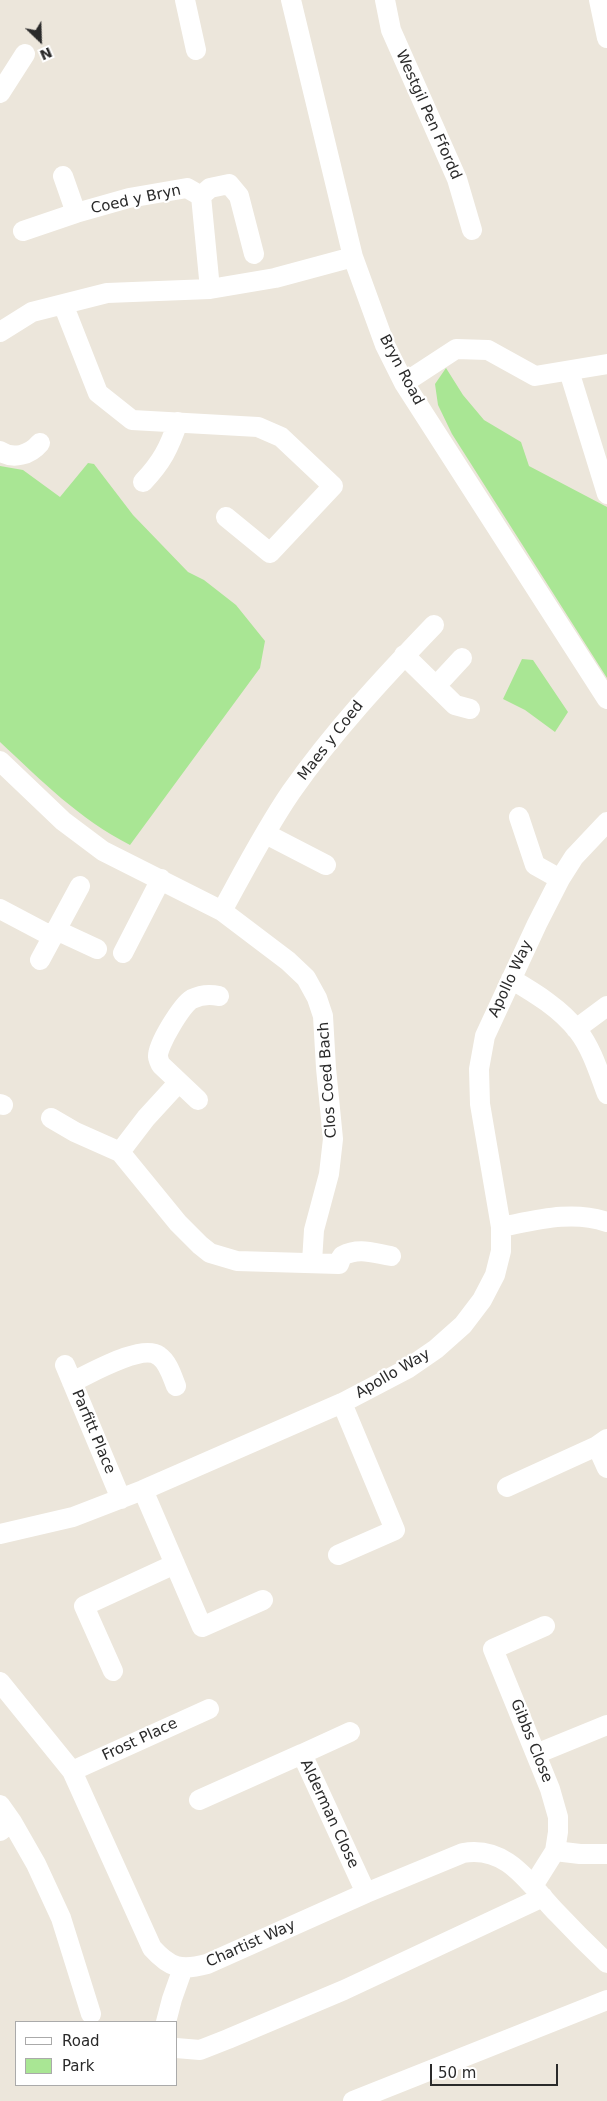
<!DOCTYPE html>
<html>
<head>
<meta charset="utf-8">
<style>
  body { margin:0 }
  #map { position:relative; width:607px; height:2101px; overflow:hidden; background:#ece6db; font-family:"DejaVu Sans",sans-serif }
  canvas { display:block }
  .legend { position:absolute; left:15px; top:2021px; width:162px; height:65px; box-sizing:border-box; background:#fff; border:1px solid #aaa; margin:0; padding:6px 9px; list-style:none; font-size:15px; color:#2a2a2a }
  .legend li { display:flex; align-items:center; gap:10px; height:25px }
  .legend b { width:25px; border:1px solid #aaa }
  .north { position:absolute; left:15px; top:15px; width:50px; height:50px; -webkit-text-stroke:4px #fff; paint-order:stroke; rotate:156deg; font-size:14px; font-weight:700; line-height:20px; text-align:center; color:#2a2a2a }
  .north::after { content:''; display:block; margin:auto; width:18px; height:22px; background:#2a2a2a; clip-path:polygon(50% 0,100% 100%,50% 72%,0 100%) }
  .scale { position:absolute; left:430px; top:2064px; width:128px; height:22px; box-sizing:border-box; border:2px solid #2a2a2a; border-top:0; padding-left:6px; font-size:15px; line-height:18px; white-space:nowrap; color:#2a2a2a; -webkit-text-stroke:4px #fff; paint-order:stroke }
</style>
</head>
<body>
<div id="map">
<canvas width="607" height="2101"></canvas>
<ul class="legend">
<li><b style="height:6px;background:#fff"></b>Road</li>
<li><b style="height:14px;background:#a9e694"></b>Park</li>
</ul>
<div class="north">N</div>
<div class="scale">50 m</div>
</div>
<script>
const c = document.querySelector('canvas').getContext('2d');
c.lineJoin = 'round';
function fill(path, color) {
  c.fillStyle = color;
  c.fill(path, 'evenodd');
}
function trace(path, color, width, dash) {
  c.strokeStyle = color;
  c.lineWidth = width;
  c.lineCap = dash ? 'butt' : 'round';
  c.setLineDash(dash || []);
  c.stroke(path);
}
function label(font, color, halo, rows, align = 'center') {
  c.font = font + ' "DejaVu Sans",sans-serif';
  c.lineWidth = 4.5;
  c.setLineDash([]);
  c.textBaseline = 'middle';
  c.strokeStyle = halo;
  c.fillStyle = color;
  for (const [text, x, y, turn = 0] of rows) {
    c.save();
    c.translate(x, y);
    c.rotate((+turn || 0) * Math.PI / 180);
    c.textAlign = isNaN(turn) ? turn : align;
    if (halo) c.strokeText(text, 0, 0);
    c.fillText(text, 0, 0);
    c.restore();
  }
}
const green = new Path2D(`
  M446 368 463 395 484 420 521 442 529 466 607 507V678L452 434 438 405 435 384Z
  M88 463 94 464 133 515 188 572 204 580 236 605 265 641 260 668 130 845C78 818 43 782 0 742V466L23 470 60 497Z
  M522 659 533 660 568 712 555 732 525 710 503 699Z`);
const minor = new Path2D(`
  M185 0 196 50
  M291 0 353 257 385 345 404 383 607 699
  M385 0 391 30 457 179 472 230
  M599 0 607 38
  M0 93 25 54
  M63 176 76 213 129 198 187 188 201 196 210 289
  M201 196 210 188 229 184 239 196 254 254
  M23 231 76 213
  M63 304 98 393 132 420 258 427 281 437 333 486 270 553 226 517
  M0 332 32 312 107 293 210 289 275 278 353 257
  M569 371 607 494
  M404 383 456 349 488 350 535 376 607 364
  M0 451C13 460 30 455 40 443
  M143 482C162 462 169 448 178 422
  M404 655 455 705 470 709
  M436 686 462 658
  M0 761 63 821 103 851 222 911 288 961 306 978 317 998 323 1016 326 1068 333 1139 329 1174 314 1230 312 1262
  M519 817 535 865 560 879
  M266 834 326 865
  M0 909 53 937
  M222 911C244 871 265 830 291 792 333 732 383 678 434 625
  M56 930 97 949
  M123 953 161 879
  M40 960 80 886
  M511 979C535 993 561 1009 578 1031 592 1049 599 1073 607 1094
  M576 1029 607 1006
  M198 1100 161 1065C160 1064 158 1058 158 1057 157 1045 182 1005 192 999 200 995 210 994 219 996
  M0 1104 3 1105
  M51 1118 75 1132 120 1152 178 1223 200 1245 210 1253 237 1261 339 1264 342 1256C359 1247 373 1253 391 1256
  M120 1152 146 1118 179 1082
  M501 1227C537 1220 572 1210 607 1222
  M65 1365 121 1499
  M72 1382C90 1374 142 1343 159 1356 168 1362 172 1376 176 1386
  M597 1446 607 1468
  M507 1487 597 1446 607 1439
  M143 1490 202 1627 263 1600
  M0 1534 73 1517 143 1490 342 1403 407 1369 436 1349 463 1325 482 1300 495 1275 501 1251V1227L480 1104 479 1069 485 1036 537 924 560 879 574 857 607 822
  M338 1555 395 1530 342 1403
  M113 1671 84 1606 175 1564
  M0 1682 72 1771 152 1948C170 1968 181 1971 207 1964L366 1893 463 1853C509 1845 530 1886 558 1914 574 1931 590 1947 607 1963
  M302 1754 350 1732
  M536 1754 607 1725
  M72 1771 209 1709
  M199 1800 302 1754 366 1893
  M0 1805 12 1822
  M0 1831 12 1822 36 1864 61 1918 91 2014
  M555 1851 580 1854H607
  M533 1886 555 1851 558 1832V1817L550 1789 493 1649 545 1626
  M166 2022 172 1999 183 1968
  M176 2048 200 2050 228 2039 344 1990 543 1897
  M353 2101 607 2000`);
const streetNames = [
  ["Westgil Pen Ffordd",428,115,66],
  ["Coed y Bryn",136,200,-12],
  ["Bryn Road",401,370,62],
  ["Maes y Coed",331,741,-52],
  ["Apollo Way",511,979,-65],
  ["Clos Coed Bach",328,1080,-94],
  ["Apollo Way",393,1374,-30],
  ["Parfitt Place",93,1432,67],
  ["Frost Place",140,1740,-25],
  ["Gibbs Close",531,1741,68],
  ["Alderman Close",329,1814,65],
  ["Chartist Way",251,1944,-24]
];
fill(green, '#a9e694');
trace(minor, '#fff', 20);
label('15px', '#2a2a2a', '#fff', streetNames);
</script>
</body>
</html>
